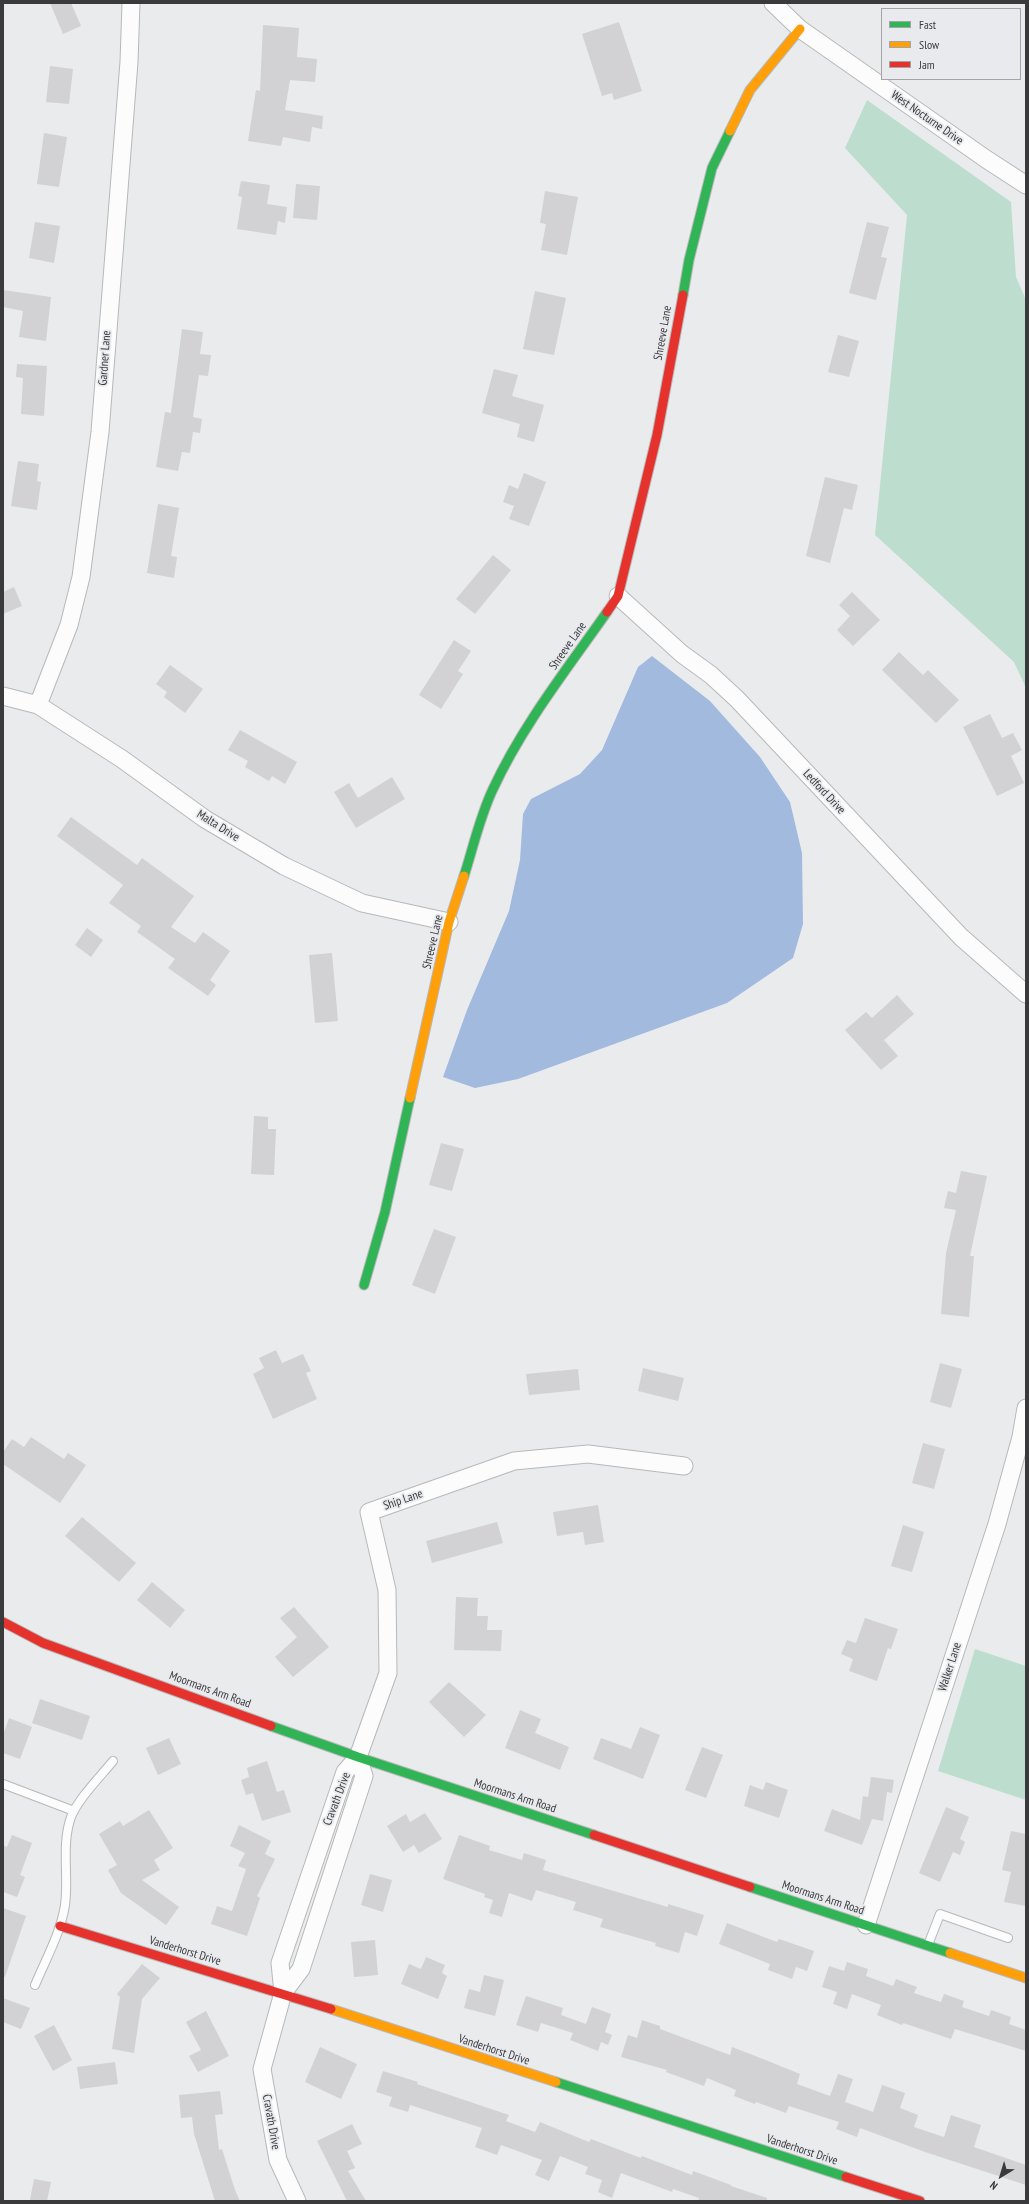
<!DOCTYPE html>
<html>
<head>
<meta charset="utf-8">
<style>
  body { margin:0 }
  #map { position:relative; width:1029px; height:2204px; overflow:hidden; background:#eaebed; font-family:"PT Sans Narrow",sans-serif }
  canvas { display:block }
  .frame { position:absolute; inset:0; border:4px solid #3a3a3c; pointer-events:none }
  .legend { position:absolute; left:881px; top:8px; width:140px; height:72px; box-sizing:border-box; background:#e9eaee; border:1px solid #a3a4a7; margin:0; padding:5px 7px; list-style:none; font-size:12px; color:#3a3a3c }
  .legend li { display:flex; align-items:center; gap:8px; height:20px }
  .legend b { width:20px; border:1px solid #a3a4a7 }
  .north { position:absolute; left:981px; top:2156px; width:40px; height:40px; -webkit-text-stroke:3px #e9eaee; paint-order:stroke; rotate:218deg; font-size:11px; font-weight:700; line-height:16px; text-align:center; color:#3a3a3c }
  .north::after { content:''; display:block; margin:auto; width:14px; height:18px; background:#3a3a3c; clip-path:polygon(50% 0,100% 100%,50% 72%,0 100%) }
</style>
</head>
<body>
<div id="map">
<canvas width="1029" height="2204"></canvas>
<div class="frame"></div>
<ul class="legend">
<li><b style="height:5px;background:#30b455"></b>Fast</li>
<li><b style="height:5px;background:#ff9f0a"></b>Slow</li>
<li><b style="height:5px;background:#e5322d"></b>Jam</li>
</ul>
<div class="north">N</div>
</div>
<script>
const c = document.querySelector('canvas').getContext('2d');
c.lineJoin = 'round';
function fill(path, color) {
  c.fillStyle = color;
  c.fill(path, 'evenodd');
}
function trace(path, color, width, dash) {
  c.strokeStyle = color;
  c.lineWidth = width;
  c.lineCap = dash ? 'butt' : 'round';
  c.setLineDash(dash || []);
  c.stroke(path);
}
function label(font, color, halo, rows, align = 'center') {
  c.font = font + ' "PT Sans Narrow",sans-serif';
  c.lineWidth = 3.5;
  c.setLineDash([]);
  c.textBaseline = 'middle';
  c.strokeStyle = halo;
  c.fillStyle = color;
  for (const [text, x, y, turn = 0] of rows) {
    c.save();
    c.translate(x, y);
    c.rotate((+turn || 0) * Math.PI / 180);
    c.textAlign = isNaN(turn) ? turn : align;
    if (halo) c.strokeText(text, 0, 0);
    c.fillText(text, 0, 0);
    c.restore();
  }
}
const green = new Path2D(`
  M867 100 1011 202 1016 277 1026 300V688L1014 662 875 535 907 215 845 148Z
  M975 1649 1026 1666V1800L938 1771Z`);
const water = new Path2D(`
  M652 656 710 701 760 757 790 802 802 853 803 924 793 958 727 1003 518 1079 475 1088 443 1077 467 1010 509 911 520 860 523 814 531 799 580 774 602 750 638 667Z`);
const building = new Path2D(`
  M50 3H71L81 26 63 34Z
  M619 22 642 91 614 100 612 93 602 96 582 34Z
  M263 25 299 28 297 57 317 59 315 82 290 80 285 110 323 116 322 129 312 127 310 142 283 137 281 146 248 141 256 90 260 91Z
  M50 66 73 69 69 104 46 102Z
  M44 133 67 137 59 187 37 184Z
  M241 181 270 185 267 204 287 207 285 223 278 221 276 235 237 229 242 197 238 196Z
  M296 184 320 186 317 220 293 218Z
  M545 191 578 197 567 255 541 250 546 224 540 223Z
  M35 222 60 226 54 263 29 258Z
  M867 222 889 227 881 257 887 258 876 300 849 293Z
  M3 290 51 297 46 341 19 337 23 311 3 307Z
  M535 291 566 298 554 355 523 349Z
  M182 329 203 332 200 354 211 355 208 376 199 375 193 417 202 419 200 433 193 432 190 453 182 452 178 471 156 467 165 412 171 413Z
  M838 335 859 341 849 377 828 372Z
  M17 364 47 366 44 416 21 414 23 378 16 377Z
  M494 369 518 375 512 396 544 405 534 442 517 437 520 424 482 413Z
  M18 461 39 464 37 481 41 482 37 510 11 506Z
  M524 473 546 482 529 526 509 519 514 506 503 502 509 485 518 489Z
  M825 477 858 485 852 510 844 508 830 563 806 556Z
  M158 504 179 508 171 556 177 557 174 578 147 573Z
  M493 555 511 570 475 614 456 599Z
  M14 587 22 606 3 614V592Z
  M852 592 880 620 853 646 837 630 850 616 839 605Z
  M454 640 471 651 458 671 463 674 441 709 419 695Z
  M899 652 923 675 928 670 959 700 936 723 882 670Z
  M170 665 203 689 185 713 164 697 167 692 156 684Z
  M990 714 1002 738 1013 733 1022 750 1011 756 1024 783 997 796 963 727Z
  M240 730 297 762 285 784 272 776 269 781 245 767 248 761 228 750Z
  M392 777 405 799 356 828 334 792 349 783 358 798Z
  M71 817 137 865 142 858 194 896 171 927 195 943 203 932 230 951 210 980 216 985 208 996 168 968 175 959 137 932 141 926 109 903 123 885 57 836Z
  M87 928 103 940 91 957 75 945Z
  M332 953 338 1021 315 1023 309 955Z
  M897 995 914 1014 884 1040 898 1056 881 1070 845 1030 866 1012 872 1018Z
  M254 1116 268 1117V1129H276L274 1175 251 1174Z
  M441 1143 464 1149 452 1191 429 1185Z
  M961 1171 987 1176 970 1256H974L969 1317 941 1314 946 1253 956 1210 944 1208 948 1191 956 1193Z
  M434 1229 456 1237 435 1294 412 1285Z
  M276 1350 282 1363 303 1354 311 1371 306 1373 317 1399 273 1419 253 1374 264 1368 259 1358Z
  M940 1363 962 1369 951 1408 930 1402Z
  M643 1368 684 1378 678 1401 638 1391Z
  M578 1369 580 1390 529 1395 526 1374Z
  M31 1437 64 1459 68 1453 86 1465 60 1503 3 1464V1452L12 1439 24 1447Z
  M923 1443 945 1449 934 1489 912 1483Z
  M598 1505 604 1542 585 1545 583 1532 557 1536 553 1512Z
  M82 1517 136 1563 119 1582 65 1536Z
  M497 1522 503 1543 432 1563 426 1541Z
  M903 1525 924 1532 912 1572 891 1566Z
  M152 1582 185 1610 170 1628 137 1600Z
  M456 1597 478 1598 477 1616H488L487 1630H502L501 1651 454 1650Z
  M294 1607 329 1647 293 1677 275 1657 297 1637 280 1618Z
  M865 1618 898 1629 891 1649 888 1648 877 1681 849 1671 853 1659 841 1654 847 1640 856 1643Z
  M449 1682 486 1715 464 1737 429 1702Z
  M40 1699 90 1716 82 1740 32 1723Z
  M520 1710 541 1719 535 1733 569 1747 560 1770 505 1748Z
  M9 1718 32 1727 20 1759 3 1753V1735Z
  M640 1727 660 1735 643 1779 593 1759 601 1738 631 1749Z
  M169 1738 181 1764 158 1775 146 1748Z
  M702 1747 723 1755 706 1798 685 1790Z
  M267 1761 277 1792 284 1790 291 1812 262 1821 253 1793 246 1795 241 1780 249 1777 247 1768Z
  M871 1777 894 1780 892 1793 887 1792 883 1821 872 1819 862 1845 824 1831 832 1809 860 1820 863 1796 868 1797Z
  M766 1782 788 1790 779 1818 744 1806 750 1785 763 1790Z
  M946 1807 969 1817 960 1839 965 1842 960 1855 953 1852 940 1882 919 1873Z
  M149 1810 173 1848 154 1860 160 1870 142 1880 179 1907 166 1925 121 1893 108 1870 117 1865 99 1834 120 1821 123 1826Z
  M425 1813 442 1839 419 1853 414 1845 403 1852 387 1826 406 1814 410 1822Z
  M239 1825 271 1841 265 1854 275 1859 257 1896 260 1898 247 1936 211 1924 217 1906 232 1911 246 1869 238 1866 245 1853 230 1846Z
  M1011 1831 1026 1834V1906L1004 1902 1011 1872 1002 1870Z
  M12 1835 32 1843 20 1875 25 1877 17 1897 3 1892V1845L7 1847Z
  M459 1835 490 1846 489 1850 522 1860 524 1853 546 1860 543 1870 668 1907V1904L704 1915 697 1936 685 1932 679 1953 655 1946 656 1943 600 1927 603 1919 573 1910 576 1902 536 1890 532 1901 509 1893 502 1917 489 1913 493 1900 484 1897 485 1894 443 1879Z
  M370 1874 392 1880 383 1912 361 1905Z
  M3 1908 26 1916 5 1977 3 1976Z
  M727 1923 777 1942 779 1939 814 1951 807 1971 796 1967 792 1979 768 1970 770 1964 719 1944Z
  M375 1940 378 1975 354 1977 351 1942Z
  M426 1957 445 1965 442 1973 447 1976 438 1999 401 1984 409 1964 421 1969Z
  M847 1962 868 1969 866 1976 893 1986 896 1979 917 1987 914 1993 941 2002 944 1994 964 2001 962 2007 989 2016 991 2010 1011 2017 1009 2024 1026 2030V2051L955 2029 951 2039 903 2023 902 2025 877 2015 881 2005 852 1994 847 2009 833 2004 837 1992 822 1987 829 1966 844 1971Z
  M142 1964 160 1978 142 1999 134 2053 112 2049 120 1997 117 1994Z
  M484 1975 504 1980 495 2016 464 2008 469 1989 480 1992Z
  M526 1996 563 2008 561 2015 586 2024 592 2007 611 2014 605 2032 612 2035 608 2045 601 2042 598 2051 570 2040 573 2033 541 2023 538 2032 516 2025Z
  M3 1998 30 2008 21 2029 3 2022Z
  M206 2011 229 2056 198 2072 189 2056 201 2050 186 2022Z
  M642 2020 660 2026V2029L730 2055 732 2047 768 2061 800 2074 797 2084 830 2096 838 2074 853 2079 845 2102 873 2112 882 2085 905 2093 900 2108 918 2115 914 2127 944 2137 951 2115 981 2125 974 2147 1026 2165V2185L925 2152 860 2128 857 2137 836 2129 839 2122 789 2106 786 2113 756 2102 755 2104 734 2096 736 2090 707 2078 704 2086 666 2072 667 2070 621 2057 628 2035 637 2038Z
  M54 2025 72 2060 53 2071 34 2036Z
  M320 2047 357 2064 341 2099 305 2082Z
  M115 2062 118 2084 80 2089 77 2067Z
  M383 2071 418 2082 417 2084 509 2115 506 2121 535 2132 540 2122 589 2142 591 2139 641 2158 642 2156 692 2175 693 2171 731 2185V2186L767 2198V2201H698L699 2198 673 2189 672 2192 621 2173 612 2198 598 2192 602 2180 585 2174 588 2167 560 2156 549 2181 535 2175 542 2160 501 2145 497 2155 475 2147 482 2128 410 2105 408 2112 389 2106 392 2097 376 2092Z
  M220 2091 223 2114 215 2115 219 2150 222 2149 235 2190 240 2201H215L194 2134 192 2117 181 2118 179 2095Z
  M352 2124 362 2144 347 2151 355 2168 348 2171 366 2201H347L317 2141Z
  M34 2179 51 2182 47 2201 30 2200Z`);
const lane = new Path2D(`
  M3 1784 74 1811
  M928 1945 940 1914 1008 1938
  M35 1985C46 1959 61 1932 65 1905 69 1877 61 1845 71 1817 78 1799 100 1777 113 1761`);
const street = new Path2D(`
  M773 3 800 29 986 159 1026 185
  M618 596 682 654 711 675 737 699 961 937 1026 994
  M3 696 38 705 122 759 205 819 284 866 362 903 449 922
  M38 705 69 625 81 577 100 432 129 62 131 3
  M866 1925 997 1524 1021 1437 1026 1408
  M283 1993 280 1963 345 1772 358 1757 388 1673 387 1590 369 1512 514 1461 588 1454 684 1466
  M297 2201 278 2160 262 2069 283 1993 301 1969 364 1776 358 1757`);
const fast = new Path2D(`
  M683 295 689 260 712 168 730 131
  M464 876C473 848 480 816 493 789 522 726 567 669 607 612
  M364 1285 385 1212 410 1098
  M271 1726 358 1757 594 1835
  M750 1887 950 1953
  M556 2082 846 2177`);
const slow = new Path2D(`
  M730 131 750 90 800 29
  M410 1098 449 922 464 876
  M950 1953 1026 1978
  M331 2009 556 2082`);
const jam = new Path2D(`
  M607 612 618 596 657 435 683 295
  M3 1622 43 1643 271 1726
  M594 1835 750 1887
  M60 1926 331 2009
  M846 2177 920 2201`);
const streetNames = [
  ["West Nocturne Drive",927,118,35],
  ["Shreeve Lane",663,333,-80],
  ["Gardner Lane",105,358,-86],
  ["Shreeve Lane",568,646,-55],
  ["Ledford Drive",824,792,47],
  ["Malta Drive",218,826,32],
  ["Shreeve Lane",433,942,-77],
  ["Ship Lane",403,1500,-19],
  ["Walker Lane",950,1667,-72],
  ["Moormans Arm Road",210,1690,20],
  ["Moormans Arm Road",515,1796,18],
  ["Cravath Drive",337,1799,-69],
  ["Moormans Arm Road",823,1898,18],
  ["Vanderhorst Drive",185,1951,17],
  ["Vanderhorst Drive",494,2050,18],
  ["Cravath Drive",271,2122,80],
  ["Vanderhorst Drive",802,2150,18]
];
fill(green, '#bddece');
fill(water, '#a2bade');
fill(building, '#d2d2d4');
trace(lane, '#b7b8b9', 10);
trace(street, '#b7b8b9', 19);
trace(fast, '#b7b8b9', 11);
trace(slow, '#b7b8b9', 11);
trace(jam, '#b7b8b9', 11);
trace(lane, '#fcfcfc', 8);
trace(street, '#fcfcfc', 17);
trace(fast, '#30b455', 9);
trace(slow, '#ff9f0a', 9);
trace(jam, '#e5322d', 9);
label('12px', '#3a3a3c', '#e9eaee', streetNames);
</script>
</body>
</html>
